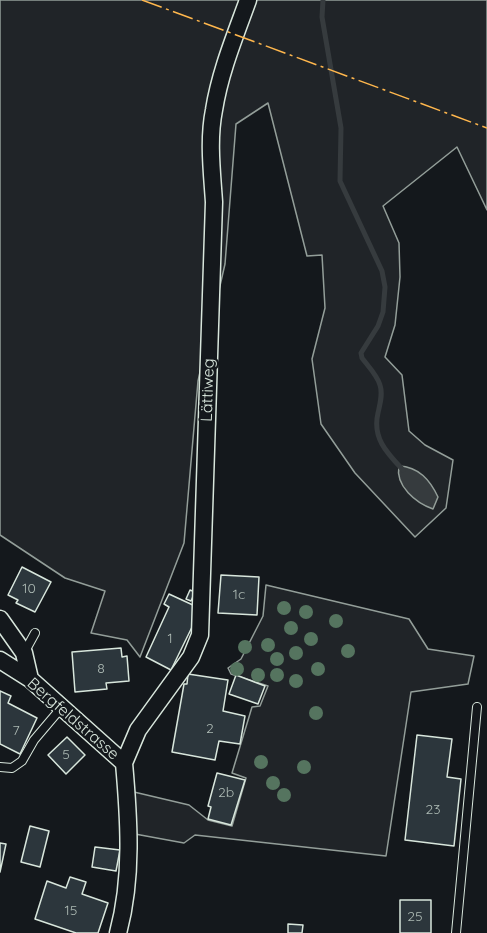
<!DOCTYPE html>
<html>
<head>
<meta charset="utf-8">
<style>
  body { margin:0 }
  canvas { display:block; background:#14181c }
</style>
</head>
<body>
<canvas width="487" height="933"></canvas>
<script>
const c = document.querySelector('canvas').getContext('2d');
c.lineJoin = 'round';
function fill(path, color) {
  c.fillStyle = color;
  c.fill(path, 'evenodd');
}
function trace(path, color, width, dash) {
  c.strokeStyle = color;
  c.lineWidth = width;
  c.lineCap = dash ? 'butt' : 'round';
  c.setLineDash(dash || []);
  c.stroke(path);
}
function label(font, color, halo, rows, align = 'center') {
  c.font = font + ' Quicksand,sans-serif';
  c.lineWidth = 4.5;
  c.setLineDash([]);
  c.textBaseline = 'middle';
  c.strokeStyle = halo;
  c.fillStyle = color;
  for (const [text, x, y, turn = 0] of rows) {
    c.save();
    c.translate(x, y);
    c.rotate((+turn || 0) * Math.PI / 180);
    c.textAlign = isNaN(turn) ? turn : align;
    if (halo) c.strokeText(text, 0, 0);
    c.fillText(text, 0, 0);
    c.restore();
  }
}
const green = new Path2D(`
  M0 0H487V210L457 147 383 206 399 243 400 277 395 325 385 357 402 375 409 431 425 445 453 460 446 508 415 537 355 473 321 424 312 359 325 308 322 255 307 256 268 103 236 124 225 264 198 381 184 543 140 657 127 640 91 633 105 591 65 578 0 535Z
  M266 585 409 619 428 649 474 656 468 684 411 692 386 856 195 835 184 843 135 834 134 792 189 805 208 820 232 826 246 778 232 773 252 707 260 706 268 686 231 674 228 668 241 659 263 616Z`);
const water = new Path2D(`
  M399 466C419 467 430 480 438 497L433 509C416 503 395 486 399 466Z`);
const stream = new Path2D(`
  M323 0 322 17 341 128 340 181 382 271 385 287 383 312 378 326 361 353 362 358C368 366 377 375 380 385 383 394 380 404 378 413 372 438 387 453 403 470`);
const building = new Path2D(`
  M22 567 51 582 35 612 16 603 18 600 8 595Z
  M221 575 259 577 257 615 218 613Z
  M190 590 195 592 191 601 186 599Z
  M169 594 195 606V621L171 670 146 657 169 607 164 604Z
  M121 648 122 657 127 656 129 681 106 683 107 689 75 692 72 652Z
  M188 674 228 680 223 711 245 716 240 744 219 741 215 760 172 752 184 684H187Z
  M236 675 265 686 258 704 229 694Z
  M0 691 11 696 8 703 37 718 20 754 0 744Z
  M417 735 452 739 447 777 461 779 454 846 405 840Z
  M67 737 85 755 66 774 48 755Z
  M217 773 245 780 231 825 208 819 211 807 208 806Z
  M30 826 49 831 40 867 21 862Z
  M0 843 6 844 0 872Z
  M95 847 120 850 116 871 92 867Z
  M70 877 86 882 82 894 108 903 98 933H76L35 919 47 881 66 888Z
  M400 900H431V933H400Z
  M288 924 303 925 302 933H288Z`);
const service = new Path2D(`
  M24 653 35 633
  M0 767 12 768 22 761 34 740 62 707
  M456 933 477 707`);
const minor = new Path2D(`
  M0 619 24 653 30 679
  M0 660 30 679 124 763C129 819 133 878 118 933
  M124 763 138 730 191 657 200 635 214 202C212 172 208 140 214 110 220 72 235 36 248 0`);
const power = new Path2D(`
  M142 0 487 128`);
const trees = [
  [284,608],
  [306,612],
  [336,621],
  [291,628],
  [311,639],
  [268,645],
  [245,647],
  [348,651],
  [296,653],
  [277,659],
  [237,669],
  [318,669],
  [258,675],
  [277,675],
  [296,681],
  [316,713],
  [261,762],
  [304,767],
  [273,783],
  [284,795]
];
const numberNames = [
  ["10",29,589],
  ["1c",239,595],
  ["1",170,639],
  ["8",101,669],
  ["2",210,729],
  ["7",16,731],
  ["5",66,755],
  ["2b",226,793],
  ["23",433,810],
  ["15",71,911],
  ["25",415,917]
];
const streetNames = [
  ["Lättiweg",208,390,-88],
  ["Bergfeldstrasse",73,719,41]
];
fill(green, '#202428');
trace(green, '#939e99', 1.5);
fill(water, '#363b3e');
trace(water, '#939e99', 1.5);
trace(stream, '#363b3e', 5);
fill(building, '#2c363c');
trace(building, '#d8e6dc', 1.5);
trace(service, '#d8e6dc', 10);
trace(minor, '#d8e6dc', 19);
trace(service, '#14181c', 8);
trace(minor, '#14181c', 16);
trace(power, '#ffb74d', 1.5, [21, 4.5, 3, 4.5]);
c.fillStyle = '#55745f';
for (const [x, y] of trees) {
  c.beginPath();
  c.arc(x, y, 7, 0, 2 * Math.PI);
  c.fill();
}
label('14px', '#adbab4', null, numberNames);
label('16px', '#d8e6dc', '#14181c', streetNames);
</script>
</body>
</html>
